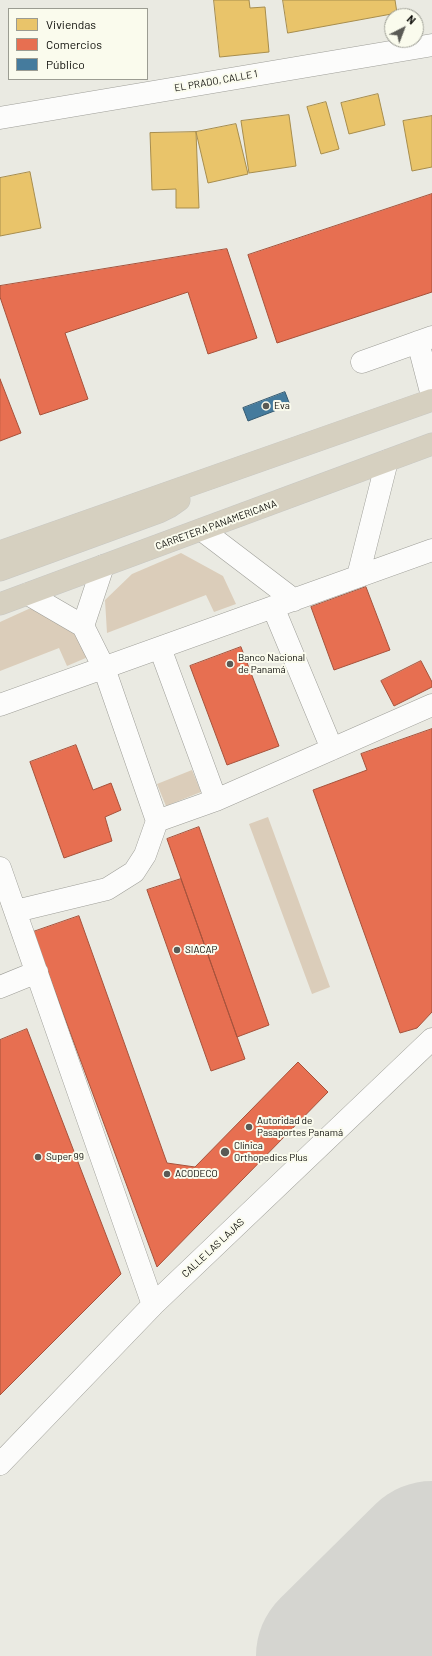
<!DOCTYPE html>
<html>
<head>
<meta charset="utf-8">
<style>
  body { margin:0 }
  #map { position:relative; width:432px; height:1656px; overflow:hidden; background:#eaeae2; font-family:Barlow,sans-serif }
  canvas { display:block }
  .legend { position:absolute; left:8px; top:8px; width:140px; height:72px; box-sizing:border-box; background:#fafbed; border:1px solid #9b9c92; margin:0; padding:5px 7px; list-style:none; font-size:12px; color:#0d0d09 }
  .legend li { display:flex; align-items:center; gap:8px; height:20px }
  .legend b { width:20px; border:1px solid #9b9c92 }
  .north { position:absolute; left:384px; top:8px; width:40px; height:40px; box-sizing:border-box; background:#fafbed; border:1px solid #9b9c92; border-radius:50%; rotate:42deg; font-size:11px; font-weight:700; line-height:16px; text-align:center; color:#0d0d09 }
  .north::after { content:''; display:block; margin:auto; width:14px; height:18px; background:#5a5a55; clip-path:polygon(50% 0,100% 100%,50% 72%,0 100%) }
</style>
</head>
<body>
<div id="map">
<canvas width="432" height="1656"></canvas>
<ul class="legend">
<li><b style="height:11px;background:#e9c46a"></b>Viviendas</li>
<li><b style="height:11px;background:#e76f51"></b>Comercios</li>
<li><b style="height:11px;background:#457b9d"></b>Público</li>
</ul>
<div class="north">N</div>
</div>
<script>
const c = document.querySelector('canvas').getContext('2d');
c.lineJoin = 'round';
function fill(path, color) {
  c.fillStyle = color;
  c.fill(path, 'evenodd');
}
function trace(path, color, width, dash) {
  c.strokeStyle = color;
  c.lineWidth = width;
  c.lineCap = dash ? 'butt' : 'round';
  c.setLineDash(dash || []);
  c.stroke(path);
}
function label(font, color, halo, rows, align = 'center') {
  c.font = font + ' Barlow,sans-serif';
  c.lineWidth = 4;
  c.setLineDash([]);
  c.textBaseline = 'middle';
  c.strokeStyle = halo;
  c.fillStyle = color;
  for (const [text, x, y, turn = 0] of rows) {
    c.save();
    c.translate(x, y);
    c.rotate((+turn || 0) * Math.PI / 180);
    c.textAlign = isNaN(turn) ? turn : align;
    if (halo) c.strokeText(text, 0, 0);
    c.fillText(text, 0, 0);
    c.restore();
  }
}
const green = new Path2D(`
  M181 553 223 576 236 604 214 612 206 595 107 633 105 600 132 574Z
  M33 607 76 629 88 657 67 666 59 648 0 671V622Z
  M192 770 201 792 166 806 157 784Z
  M268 817 330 987 312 994 249 824Z`);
const homes = new Path2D(`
  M214 0H249L250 8 265 7 269 52 220 57Z
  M283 0H395L397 13 288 33Z
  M378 94 385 125 349 134 341 103Z
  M326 102 339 149 321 154 307 107Z
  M289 115 296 166 249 173 241 121Z
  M432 116V167L412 171 403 121Z
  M236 124 248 174 208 183 196 132Z
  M196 132 199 208H176V189L152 190 150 133Z
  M30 172 41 228 0 236V178Z`);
const shops = new Path2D(`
  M432 194V292L277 343 248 255Z
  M227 249 257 338 208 354 188 292 65 333 88 399 40 415 0 297V286Z
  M0 379 21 433 0 441Z
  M366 587 390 650 334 670 311 607Z
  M241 647 279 746 227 765 190 666Z
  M421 661 432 682V687L394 706 381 681Z
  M432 729V1012L417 1028 400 1033 313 790 367 770 361 754Z
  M76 745 93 790 111 783 121 810 105 817 112 841 64 858 30 762Z
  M199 827 269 1025 237 1037 167 839Z
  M181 879 245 1059 211 1071 147 890Z
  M79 916 167 1163 195 1167 298 1062 328 1092 157 1267 33 932Z
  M27 1029 121 1274 0 1395V1040Z`);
const public = new Path2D(`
  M285 392 290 405 248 421 243 408Z`);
const runway = new Path2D(`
  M337 1656 432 1562`);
const minor = new Path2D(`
  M0 118 432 45
  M418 342 432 396
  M362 362 432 337
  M202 530 294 600
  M358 576 387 461
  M273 607 332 749
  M83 626 103 566
  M160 648 216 800
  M0 705 432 550
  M157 821 216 800 432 705
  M0 868 153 1305
  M16 911 107 889 134 872 145 855 157 821 104 668 83 626 28 594
  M0 987 37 972
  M0 1464 153 1305 432 1039`);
const highway = new Path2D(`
  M0 552 432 400
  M0 570 159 512 169 507 179 500
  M0 604 432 444`);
const markers = [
  [266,406,4,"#5a5a55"],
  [230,664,4,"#5a5a55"],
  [177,950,4,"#5a5a55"],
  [249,1127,4,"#5a5a55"],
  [225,1152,5,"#5a5a55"],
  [38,1157,4,"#5a5a55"],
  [167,1174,4,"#5a5a55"]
];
const streetNames = [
  ["EL PRADO, CALLE 1",216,81,-10],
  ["CARRETERA PANAMERICANA",216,525,-20],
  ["CALLE LAS LAJAS",213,1248,-43]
];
const poiNames = [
  ["Eva",274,406],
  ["Banco Nacional",238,658],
  ["de Panamá",238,670],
  ["SIACAP",185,950],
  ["Autoridad de",257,1121],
  ["Pasaportes Panamá",257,1133],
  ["Clínica",234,1146],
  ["Orthopedics Plus",234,1158],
  ["Super 99",46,1157],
  ["ACODECO",175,1174]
];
fill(green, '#dbcdba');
fill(homes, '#e9c46a');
trace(homes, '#a78d4d', 1);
fill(shops, '#e76f51');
trace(shops, '#a6523b', 1);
fill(public, '#457b9d');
trace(public, '#345a71', 1);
trace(runway, '#d5d5d0', 162);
trace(minor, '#9e9e98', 23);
trace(highway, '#c7c7c3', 23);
trace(minor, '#fcfcfb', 22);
trace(highway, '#d6d0c0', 22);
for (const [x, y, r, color] of markers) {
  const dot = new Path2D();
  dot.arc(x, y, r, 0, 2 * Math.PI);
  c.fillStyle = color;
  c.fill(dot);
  trace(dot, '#fafbed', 1.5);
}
label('10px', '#0d0d09', '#fafbed', streetNames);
label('10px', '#0d0d09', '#fafbed', poiNames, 'left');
</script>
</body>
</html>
